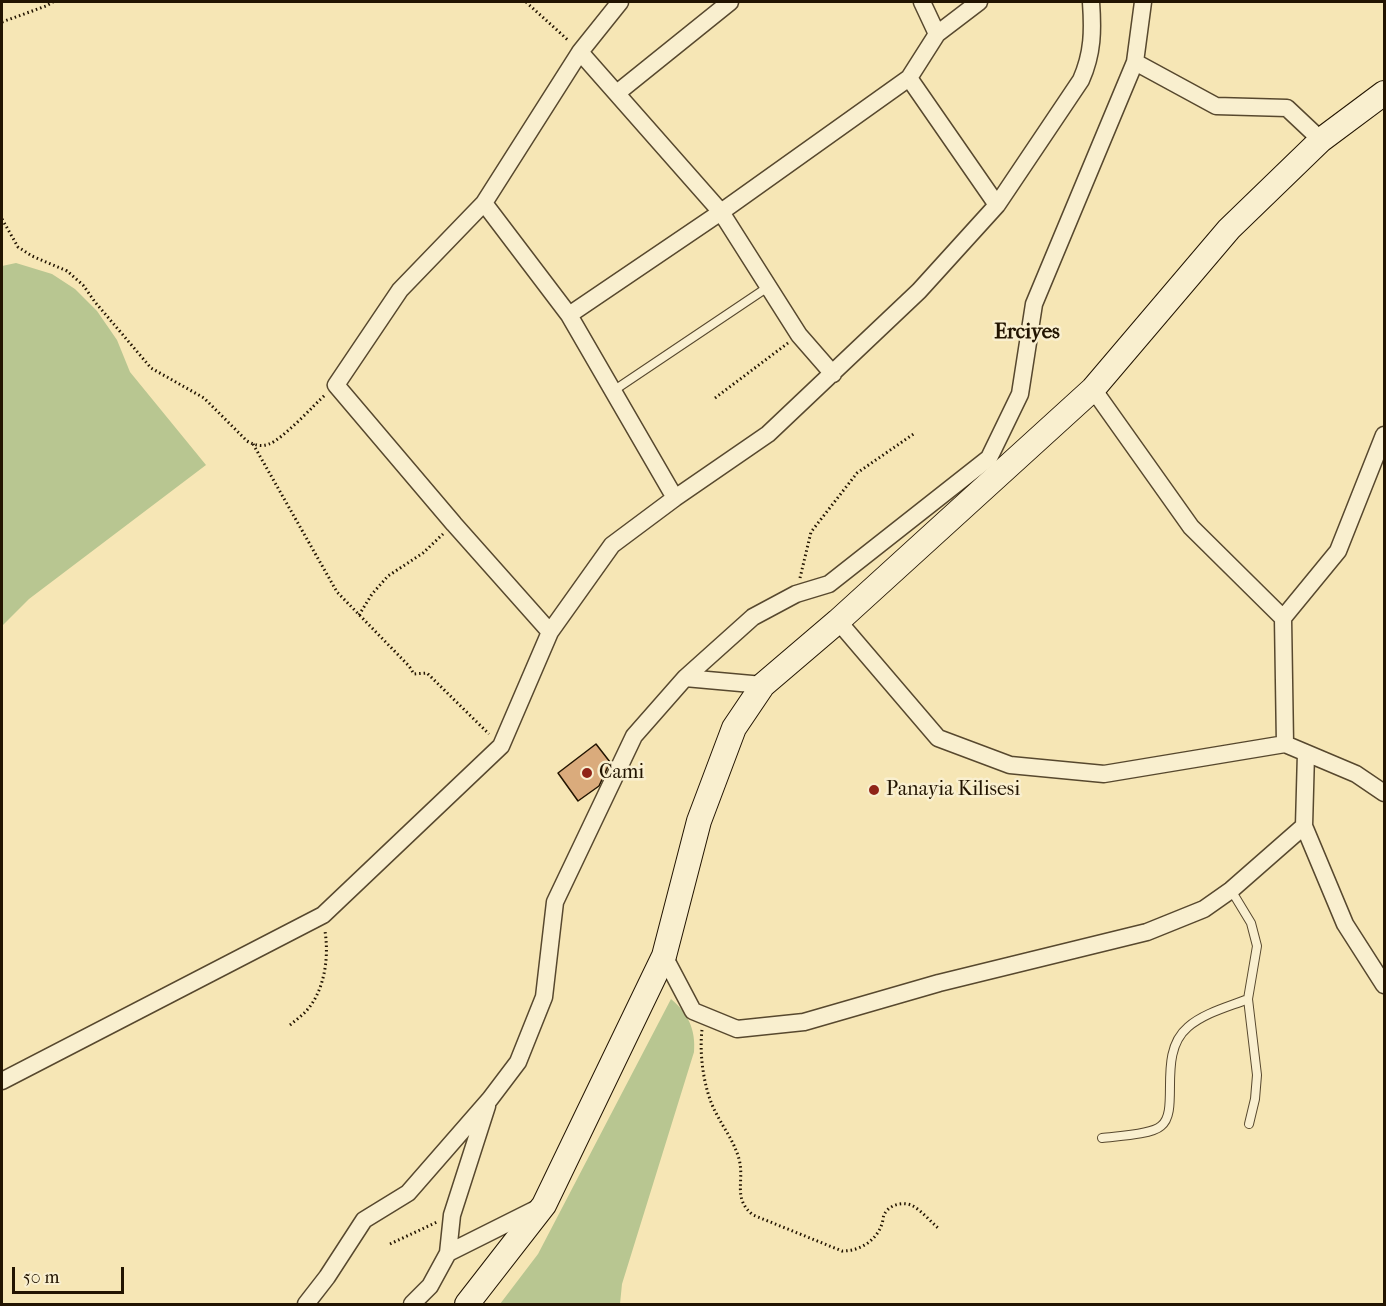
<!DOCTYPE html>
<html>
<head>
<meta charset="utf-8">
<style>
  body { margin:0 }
  #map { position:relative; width:1386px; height:1306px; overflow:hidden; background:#f6e6b5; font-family:"IM FELL French Canon",serif }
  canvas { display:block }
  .frame { position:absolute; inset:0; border:3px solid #221401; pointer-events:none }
  .scale { position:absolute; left:12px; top:1267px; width:112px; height:27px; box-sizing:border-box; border:3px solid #221401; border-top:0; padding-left:8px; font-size:18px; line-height:21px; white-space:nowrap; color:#221401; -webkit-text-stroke:4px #f9efcf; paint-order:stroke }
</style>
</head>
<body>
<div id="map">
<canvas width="1386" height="1306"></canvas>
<div class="frame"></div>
<div class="scale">50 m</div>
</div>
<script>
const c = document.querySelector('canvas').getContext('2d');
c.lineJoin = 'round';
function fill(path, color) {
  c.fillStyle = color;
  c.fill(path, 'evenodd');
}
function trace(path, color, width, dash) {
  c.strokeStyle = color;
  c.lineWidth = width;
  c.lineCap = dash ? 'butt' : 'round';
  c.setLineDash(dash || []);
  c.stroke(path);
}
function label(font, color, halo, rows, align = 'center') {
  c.font = font + ' "IM FELL French Canon",serif';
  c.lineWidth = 5;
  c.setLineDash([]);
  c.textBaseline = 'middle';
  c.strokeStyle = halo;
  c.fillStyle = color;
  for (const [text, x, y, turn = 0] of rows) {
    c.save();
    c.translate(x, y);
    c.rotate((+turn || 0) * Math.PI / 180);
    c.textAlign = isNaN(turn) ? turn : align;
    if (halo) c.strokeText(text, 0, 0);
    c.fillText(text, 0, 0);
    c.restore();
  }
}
const green = new Path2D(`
  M16 263 52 274 75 289 97 311 117 340 130 372 206 465 29 599 2 626V266Z
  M671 999C688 1013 696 1030 694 1052L622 1284 620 1304H500L538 1254Z`);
const building = new Path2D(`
  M596 744 610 762 599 786 578 801 558 773Z`);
const path = new Path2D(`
  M526 2 569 41
  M2 22 46 6 53 2
  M2 219 18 247 32 256 67 271 83 285 95 302 151 368 204 398 247 441C254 445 261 447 269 444 283 439 313 406 326 394
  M715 398 788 343
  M253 444 337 592 409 666 414 674 427 673 489 734
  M800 578 811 532 857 473 915 433
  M359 615 372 594 388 576 423 553 443 534
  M290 1025C296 1020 303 1015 308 1009 325 988 329 957 325 931
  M702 1030C699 1055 704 1091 716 1113 724 1129 734 1141 739 1159 745 1181 732 1198 753 1215L842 1251C860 1251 876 1241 882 1224 883 1221 883 1217 884 1215 889 1204 904 1201 913 1206 922 1211 930 1221 938 1228
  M390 1244 437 1222`);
const lane = new Path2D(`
  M613 391 768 287
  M1231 890 1251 923 1257 946 1248 999 1257 1075 1255 1099 1249 1124
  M1102 1138C1116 1136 1151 1135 1161 1126 1181 1111 1156 1054 1188 1027 1204 1013 1228 1007 1248 999`);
const street = new Path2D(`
  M922 2 937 34
  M580 52 721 212 799 335 833 374
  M1135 62 1216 106 1287 108 1321 140
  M909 78 997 205
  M617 93 730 2
  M484 203 569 315 675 498
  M569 315 721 212 909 78 937 34 979 2
  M1093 389 1191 527 1283 618
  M838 621 938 738 1010 765 1104 774 1285 744 1356 774 1384 793
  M550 632 454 524 336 385 400 290 484 203 580 52 620 2
  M685 678 753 617 796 594 829 584 989 458 1020 394 1034 304 1135 62 1143 2
  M1285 744 1283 618 1338 551 1384 435
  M1306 753 1304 826 1345 924 1384 985
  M664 956 693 1011 737 1029 804 1022 939 983 1147 932 1204 909 1231 890 1304 826
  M2 1081 323 915 501 746 550 632 612 545 675 498 768 434 919 291 997 205 1081 80C1093 53 1093 30 1091 2
  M487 1106 452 1215 448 1253 540 1207
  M306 1304 327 1277 364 1220 408 1193 490 1099 518 1062 544 997 555 902 634 736 685 678 763 685
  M412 1304 430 1286 448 1253`);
const secondary = new Path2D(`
  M467 1304 544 1205 664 956 699 821 734 728 763 685 838 621 1093 389 1229 229 1321 140 1384 93`);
const markers = [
  [587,773,6,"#8f2418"],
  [874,790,6,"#8f2418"]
];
const poiNames = [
  ["Cami",599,773],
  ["Panayia Kilisesi",886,790]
];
const neighbourhoodNames = [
  ["Erciyes",1027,333]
];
fill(green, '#b8c691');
fill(building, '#daab7c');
trace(building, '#221401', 1.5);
trace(lane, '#57482e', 10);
trace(street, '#57482e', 19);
trace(secondary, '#221401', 26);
trace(path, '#221401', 3, [1.5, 3]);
trace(lane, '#f9efcf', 8);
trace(street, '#f9efcf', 16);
trace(secondary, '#f9efcf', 24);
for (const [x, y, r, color] of markers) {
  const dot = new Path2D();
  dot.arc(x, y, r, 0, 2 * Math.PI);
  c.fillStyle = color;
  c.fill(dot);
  trace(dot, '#f9efcf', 2);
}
label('20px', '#221401', '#f9efcf', poiNames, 'left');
label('bold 21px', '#221401', '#f9efcf', neighbourhoodNames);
</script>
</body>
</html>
